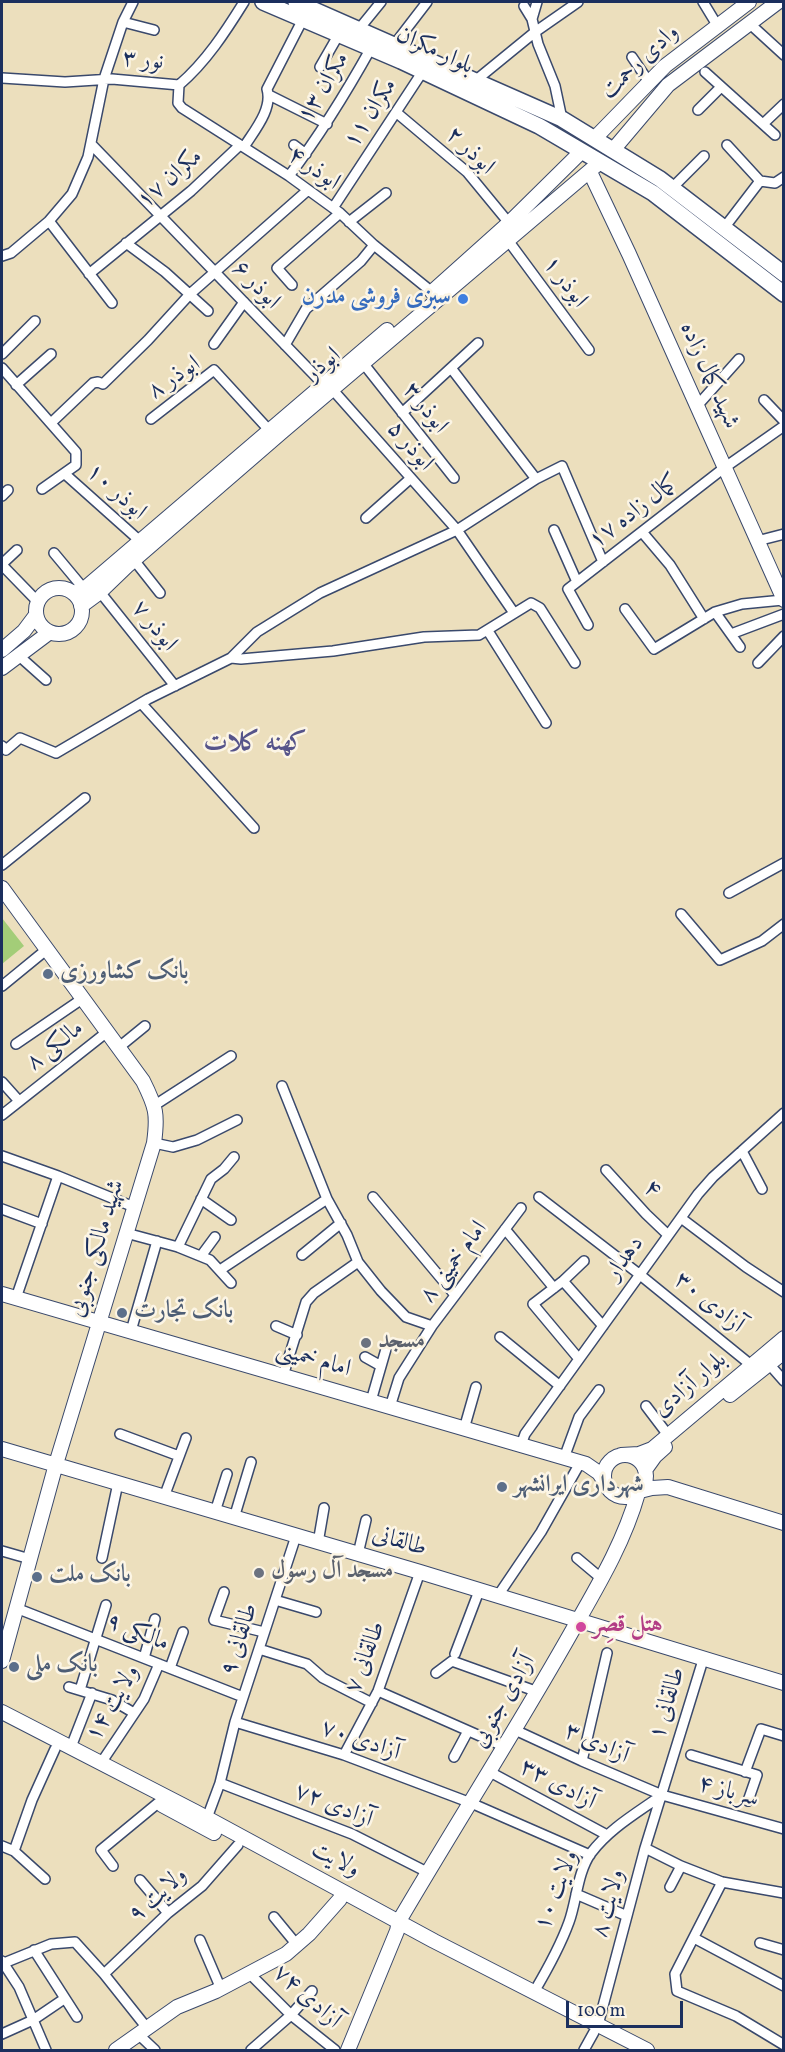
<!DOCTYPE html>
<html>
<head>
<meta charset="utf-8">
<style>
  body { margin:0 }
  #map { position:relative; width:785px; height:2052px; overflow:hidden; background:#ecdfbd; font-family:Vollkorn,serif }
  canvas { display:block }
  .frame { position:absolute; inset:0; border:3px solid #1b2f5e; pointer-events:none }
  .scale { position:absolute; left:566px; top:2001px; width:117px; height:27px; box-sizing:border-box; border:3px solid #1b2f5e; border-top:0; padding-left:8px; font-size:18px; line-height:21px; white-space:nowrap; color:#1b2f5e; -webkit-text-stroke:4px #fcf5e5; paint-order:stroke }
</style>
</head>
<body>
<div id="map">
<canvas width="785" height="2052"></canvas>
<div class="frame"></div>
<div class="scale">100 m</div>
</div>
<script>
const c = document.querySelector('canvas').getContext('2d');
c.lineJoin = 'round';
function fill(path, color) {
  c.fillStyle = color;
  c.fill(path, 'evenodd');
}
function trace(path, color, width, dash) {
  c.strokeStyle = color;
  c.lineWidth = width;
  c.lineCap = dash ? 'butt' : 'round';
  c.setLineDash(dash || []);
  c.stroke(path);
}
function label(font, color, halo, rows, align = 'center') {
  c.font = font + ' Vollkorn,Amiri,serif';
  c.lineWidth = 5;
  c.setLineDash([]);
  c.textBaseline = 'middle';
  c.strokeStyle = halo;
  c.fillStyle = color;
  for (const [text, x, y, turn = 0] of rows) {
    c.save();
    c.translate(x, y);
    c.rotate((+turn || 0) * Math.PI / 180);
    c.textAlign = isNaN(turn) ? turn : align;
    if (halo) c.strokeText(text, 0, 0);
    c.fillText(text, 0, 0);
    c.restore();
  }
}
const green = new Path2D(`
  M2 918 24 946 2 964Z`);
const street = new Path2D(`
  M537 2 532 19 538 44 555 86 562 119
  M703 2 717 25
  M524 6 532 19
  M123 22 154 30
  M749 23 784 55
  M359 29 381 2
  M394 45 427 2
  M632 57 649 82
  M320 67 339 34
  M705 72 775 135
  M2 78 65 82 112 79 179 85
  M475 81 535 32 578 2
  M179 85 178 103 182 108 289 176 340 213 374 245 432 292
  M179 85C206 62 226 31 244 2
  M269 95 327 124
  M698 110 721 87
  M397 113 467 172 509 223
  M763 124 784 104
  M91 144 323 384
  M294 145 306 154
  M727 145 760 181 775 183 784 177
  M244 147C254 131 273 109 267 89L303 19
  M289 176C320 135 346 93 371 48
  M672 188 704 156
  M333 208 423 71
  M49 221 112 303
  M349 222 386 193
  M724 228 760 181
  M507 239 589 350
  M126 243 165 272 208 311
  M2 256 11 253 49 221 72 194 88 157 104 79 123 22 133 2
  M89 274 191 191 240 145
  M292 285 277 268 340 213
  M214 344 244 302
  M285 345 306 309 361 261 374 245
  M2 354 35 321
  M363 363 454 478
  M2 368 76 452V465L42 489
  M451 368 536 479
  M16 385 51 354
  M332 389 457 530 514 613
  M764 400 784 421
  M697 406 739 359
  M402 413 478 343
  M151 419 214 370 269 430
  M51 423 93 383 98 382 103 384 148 340 190 294 308 190
  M65 474 140 541
  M2 496 8 490
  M366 518 411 478
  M554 530 577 582
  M642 532 670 565 704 619
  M757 541 784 534
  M54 553 84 589
  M134 560 160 593
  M2 564 17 550
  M2 565 38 602
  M100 592 175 686
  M625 609 654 649 715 612 742 604 783 600
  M715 612 740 647
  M588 625 568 589 724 468 784 426
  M488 631 546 723
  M731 634 784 614
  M18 655 46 680
  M231 658 241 659 333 651 424 637 479 635 531 603 540 608 575 663
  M758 663 784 636
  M141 703 254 828
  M2 746 6 750 20 738 56 753 148 699 231 658 257 632 320 593 457 530 536 479 562 466 603 562
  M2 865 85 798
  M729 893 784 863
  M681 914 720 960 762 941 784 924
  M2 986 46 950
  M16 1044 82 999
  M118 1048 145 1026
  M2 1082 19 1101
  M282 1086 327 1199
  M155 1105 231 1056
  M2 1115 107 1032
  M154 1143 173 1147 197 1140 237 1120
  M742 1151 762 1189
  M2 1156 58 1176 134 1207
  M606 1170 646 1214 668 1235
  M373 1197 455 1295
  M539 1197 639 1274 751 1365
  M201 1199 231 1220
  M2 1209 42 1224
  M681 1218 746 1267 784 1292
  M505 1229 554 1288
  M126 1233 178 1247 210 1260 231 1283
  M178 1247 211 1179 224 1169 234 1157
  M302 1255 341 1223
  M201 1256 215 1237
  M220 1270 327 1199 347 1235 358 1262 381 1291 406 1317 432 1326
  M563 1281 603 1326
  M16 1298 58 1176
  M276 1326 297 1335
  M131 1331 157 1241
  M500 1337 560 1386
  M365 1357 381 1366
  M579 1359 533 1304 563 1281 584 1261
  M769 1364 784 1381
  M283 1376 306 1302 314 1293 358 1262
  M371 1401 386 1349
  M646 1406 668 1435
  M390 1407 399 1378 432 1326 521 1208
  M464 1429 476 1387
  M120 1434 179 1456
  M521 1445 525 1434 698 1194 713 1177 784 1113
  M564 1458 579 1417 599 1390
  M164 1497 186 1438
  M215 1512 227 1474
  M234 1518 251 1462
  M318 1543 324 1508
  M2 1551 30 1559
  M358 1554 366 1520
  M102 1558 118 1483
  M577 1558 602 1579
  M224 1592 214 1620 264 1632
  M497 1597 541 1532 580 1463
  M275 1600 316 1612
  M16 1608 243 1697
  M259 1649 307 1664 323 1678 372 1703
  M455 1654 479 1591
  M144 1658 155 1619
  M170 1668 183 1632
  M436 1673 452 1661 538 1692
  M69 1687 112 1700 134 1713
  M80 1690 106 1605
  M378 1691 505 1747
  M235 1722 344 1755 471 1803 590 1855
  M515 1730 582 1761 662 1795 784 1829
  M71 1747 92 1693
  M344 1755 378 1691 420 1572
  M691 1755 757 1775 748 1801
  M454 1757 468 1731
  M582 1761 607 1653
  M101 1763 144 1699 159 1664
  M490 1772 607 1835
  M745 1772 761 1729 784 1736
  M220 1783 352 1834 427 1872
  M207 1818 220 1783 235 1722 296 1536
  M2 1846 14 1851 45 1879
  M645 1848 681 1866 722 1882 784 1893
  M14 1851 32 1800 55 1749
  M113 1866 101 1850 158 1803
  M140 1880 168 1913
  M722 1882 675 1974 677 1991 736 2016 784 2045
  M670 1887 681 1866
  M576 1894 627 1916
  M274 1917 297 1945
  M694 1938 784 1986
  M200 1940 221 1989
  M760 1943 784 1950
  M34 1950 77 2017
  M2 1961 19 1987 46 2050
  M4 1963 51 1944 75 1942 104 1974 147 2028
  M104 1974 168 1913 202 1886 238 1845
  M250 1974 291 2015 335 2050
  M534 1992C547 1970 560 1947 569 1922 577 1900 577 1873 591 1853 610 1828 637 1813 662 1795
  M598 2025 645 1848 703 1660
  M2 2034 33 2020 64 1999
  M138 2034 155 2050
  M251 2050 291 2015 312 1991
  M584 2050 594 2032`);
const secondary = new Path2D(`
  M595 138 665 66 749 2
  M613 150 668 85 778 2
  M590 172 629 254 784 600
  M432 292 509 223 581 152
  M36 611a23 23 0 1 1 46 0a23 23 0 1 1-46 0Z
  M73 593 84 589 387 330
  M81 606 100 592 127 566 283 431 599 163
  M2 650 24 631 36 615
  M2 668 50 632
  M2 888 143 1081C156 1107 158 1114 154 1143L56 1464 2 1661
  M2 1294 586 1464 599 1473 605 1482
  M730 1395 784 1352
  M2 1449 420 1572 784 1683
  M621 1455 639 1454 652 1449 784 1338
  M604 1476a21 21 0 1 1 42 0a21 21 0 1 1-42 0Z
  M645 1470 655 1456 665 1447
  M640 1491 652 1488 668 1487 784 1523
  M2 1712 196 1812 434 1941 647 2050
  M162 1805 214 1833
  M116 2050 177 2007 216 1991 286 1954 309 1934 340 1899
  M348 2050 397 1931 399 1921C454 1827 513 1735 567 1640 594 1592 623 1546 638 1493`);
const primary = new Path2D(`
  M263 2 401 61 539 126 653 193 784 294
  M296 2 562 119 660 179 784 274`);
const markers = [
  [463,299,6,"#3f7fe0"],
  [48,974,6,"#5c6f8a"],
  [122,1313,6,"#5c6f8a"],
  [366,1343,6,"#6b7280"],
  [502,1487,6,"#5c6f8a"],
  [259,1573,6,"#6b7280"],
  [37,1577,6,"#5c6f8a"],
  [581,1627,6,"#d1479c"],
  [14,1667,6,"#5c6f8a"]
];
const streetNames = [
  ["بلوار مکران",434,52,25],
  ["نور ۳",143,62,5],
  ["وادی رحمت",641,63,-43],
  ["مکران ۱۳",325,88,-59],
  ["مکران ۱۱",372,114,-57],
  ["ابوذر ۲",469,152,44],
  ["ابوذر ۴",313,170,35],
  ["مکران ۱۷",171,180,-41],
  ["ابوذر ۱",564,283,53],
  ["ابوذر ۶",255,286,46],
  ["ابوذر",324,366,-40],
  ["شهید کمال زاده",708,376,66],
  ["ابوذر ۸",175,379,-34],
  ["ابوذر ۳",424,409,52],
  ["ابوذر ۵",409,447,49],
  ["ابوذر ۱۰",115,493,42],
  ["کمال زاده ۱۷",635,513,-37],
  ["ابوذر ۷",153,627,51],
  ["مالکی ۸",56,1047,-38],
  ["۴",651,1190,47],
  ["شهید مالکی جنوبی",98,1249,-73],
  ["دهدار",626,1259,-54],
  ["امام خمینی ۸",455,1263,-53],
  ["آزادی ۳۰",708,1304,39],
  ["امام خمینی",313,1361,16],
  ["بلوار آزادی",691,1386,-40],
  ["طالقانی",399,1543,16],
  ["مالکی ۹",137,1634,22],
  ["طالقانی ۹",241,1640,-72],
  ["طالقانی ۷",367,1658,-69],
  ["آزادی جنوبی",505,1702,-60],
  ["ولایت ۱۴",114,1704,-60],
  ["طالقانی ۱",669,1704,-73],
  ["آزادی ۷۰",360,1742,19],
  ["آزادی ۳",596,1745,24],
  ["آزادی ۳۳",557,1786,28],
  ["سرباز ۴",728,1793,16],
  ["آزادی ۷۲",333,1807,22],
  ["ولایت",335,1861,28],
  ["ولایت ۱۰",558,1891,-69],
  ["ولایت ۹",159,1896,-42],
  ["ولایت ۸",610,1904,-75],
  ["آزادی ۷۴",306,1998,42]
];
const shopNames = [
  ["سبزی فروشی مدرن",451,299]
];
const serviceNames = [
  ["بانک کشاورزی",60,974],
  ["بانک تجارت",134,1313],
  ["شهرداری ایرانشهر",514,1487],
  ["بانک ملت",49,1577],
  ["بانک ملی",26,1667]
];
const worshipNames = [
  ["مسجد",378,1343],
  ["مسجد آل رسول",271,1573]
];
const hotelNames = [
  ["هتل قصِر",593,1627]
];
const neighbourhoodNames = [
  ["کهنه کلات",255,745]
];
fill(green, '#a3cd78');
trace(street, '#3a496c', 12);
trace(secondary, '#3a496c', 16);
trace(primary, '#3a496c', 18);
trace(street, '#fff', 9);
trace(secondary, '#fff', 14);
trace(primary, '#fff', 15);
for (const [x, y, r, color] of markers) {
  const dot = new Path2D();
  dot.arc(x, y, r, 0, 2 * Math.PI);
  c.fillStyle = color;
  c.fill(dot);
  trace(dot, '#fcf5e5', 2);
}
label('24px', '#1b2f5e', '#fcf5e5', streetNames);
label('bold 24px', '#366cbe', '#fcf5e5', shopNames, 'right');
label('bold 24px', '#4e5e75', '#fcf5e5', serviceNames, 'left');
label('bold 24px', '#5b616d', '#fcf5e5', worshipNames, 'left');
label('bold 24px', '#b23c85', '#fcf5e5', hotelNames, 'left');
label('bold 26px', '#56548a', '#fcf5e5', neighbourhoodNames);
</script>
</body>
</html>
